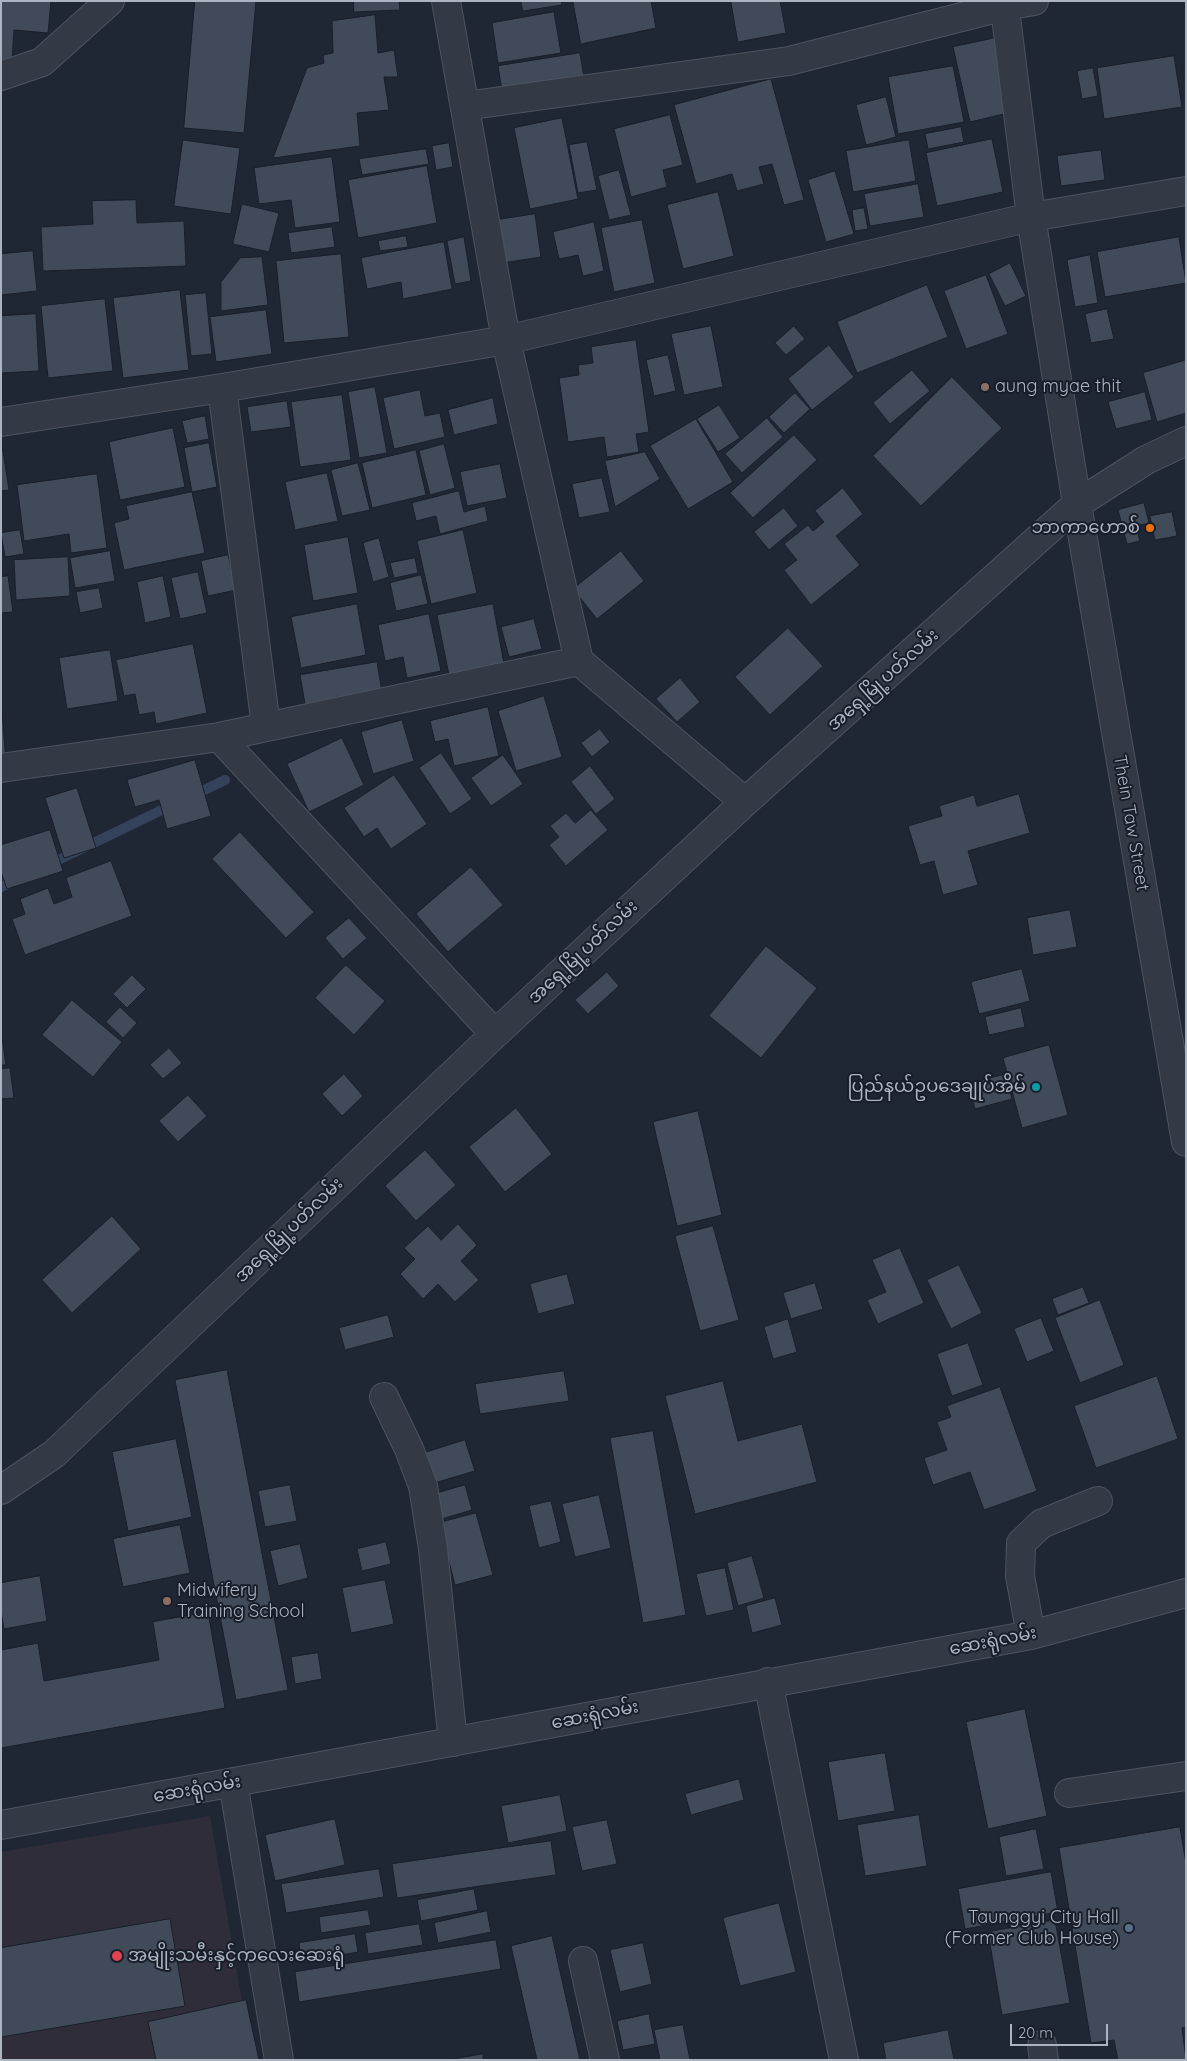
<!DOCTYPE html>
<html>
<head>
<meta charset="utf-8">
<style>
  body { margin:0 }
  #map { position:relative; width:1187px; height:2061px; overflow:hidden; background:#202734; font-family:Quicksand,sans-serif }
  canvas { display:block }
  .frame { position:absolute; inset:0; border:2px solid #acb4c2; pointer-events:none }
  .scale { position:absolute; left:1010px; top:2024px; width:98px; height:22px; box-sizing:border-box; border:2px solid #acb4c2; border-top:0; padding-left:6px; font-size:15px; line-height:18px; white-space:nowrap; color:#acb4c2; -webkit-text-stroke:4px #181e29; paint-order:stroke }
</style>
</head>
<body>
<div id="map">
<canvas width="1187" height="2061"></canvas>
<div class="frame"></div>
<div class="scale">20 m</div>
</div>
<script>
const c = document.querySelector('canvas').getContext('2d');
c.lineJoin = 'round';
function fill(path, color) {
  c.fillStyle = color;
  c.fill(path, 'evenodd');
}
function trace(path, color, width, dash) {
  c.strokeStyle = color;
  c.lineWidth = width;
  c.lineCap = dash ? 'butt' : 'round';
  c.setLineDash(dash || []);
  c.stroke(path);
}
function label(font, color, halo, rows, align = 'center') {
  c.font = font + ' Quicksand,"Noto Sans Myanmar",sans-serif';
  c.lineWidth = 4;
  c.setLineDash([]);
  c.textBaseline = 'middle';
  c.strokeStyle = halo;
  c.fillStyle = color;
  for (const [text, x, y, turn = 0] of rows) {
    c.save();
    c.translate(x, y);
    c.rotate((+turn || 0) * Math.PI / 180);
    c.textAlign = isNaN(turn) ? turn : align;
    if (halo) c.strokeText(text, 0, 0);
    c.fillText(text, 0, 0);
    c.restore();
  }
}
const medical = new Path2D(`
  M210 1816 252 2060H1V1852Z`);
const stream = new Path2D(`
  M192 796 225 780
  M48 865 172 805
  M1 887 17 880`);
const building = new Path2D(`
  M1 1H51L48 33 14 30 12 61 1 60Z
  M195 1H256L244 133 184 128Z
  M354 1H399L400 10 354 12Z
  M521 1H561L562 5 523 11Z
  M573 1H651L656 28 581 44Z
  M731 1H780L786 33 738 42Z
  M554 12 561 53 498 63 492 23Z
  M375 15 378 53 394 50 398 77H384L389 110 357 113 360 146 273 158 307 68 324 63 323 55 333 53 332 21Z
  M995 38 1012 112 970 122 953 47Z
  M580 53 584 77 502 91 498 66Z
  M1174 56 1182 107 1104 119 1097 68Z
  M953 66 964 122 898 134 888 77Z
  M1093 68 1098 96 1082 99 1077 71Z
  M771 79 804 200 784 205 772 164 759 167 764 184 737 191 732 174 696 184 674 105Z
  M886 97 896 137 866 145 856 105Z
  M670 115 683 165 663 170 667 187 631 197 614 129Z
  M562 118 578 199 530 209 514 128Z
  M961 127 964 142 928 149 925 134Z
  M992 139 1003 192 937 206 926 153Z
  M183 140 240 148 231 214 174 206Z
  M909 140 916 181 853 192 846 151Z
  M587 142 597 190 578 193 569 145Z
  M449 143 453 167 436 170 432 146Z
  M426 149 429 164 362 175 359 159Z
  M1101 150 1105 180 1061 186 1057 156Z
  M332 157 340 222 295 228 291 200 259 204 254 168Z
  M427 166 437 223 358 238 348 180Z
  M619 170 631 215 609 220 598 176Z
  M835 171 854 234 826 242 808 180Z
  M918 184 924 217 870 226 864 194Z
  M718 192 734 256 683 269 667 205Z
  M136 200 137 223 184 221 186 266 43 271 41 227 93 224 92 201Z
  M242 204 279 213 269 252 233 244Z
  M864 208 868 229 855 231 852 210Z
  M535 214 541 257 502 263 496 220Z
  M642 220 655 283 614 292 601 228Z
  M594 222 604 271 583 276 578 255 559 259 553 232Z
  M332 227 335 247 291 253 288 233Z
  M406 236 408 247 380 251 378 241Z
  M464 237 471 281 455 284 447 241Z
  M1179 237 1186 283 1105 297 1097 252Z
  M444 242 452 289 403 299 401 282 367 289 361 258Z
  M33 251 37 291 1 295V254Z
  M341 254 349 337 284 343 276 261Z
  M1090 255 1098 303 1075 307 1067 260Z
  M262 257 268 305 221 311V282L240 258Z
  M1010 263 1026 296 1005 306 989 274Z
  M986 275 1008 334 966 349 944 291Z
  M927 285 948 337 857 373 837 322Z
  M180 290 189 370 123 378 113 298Z
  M206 293 212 354 191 356 185 295Z
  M105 299 113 371 48 378 41 306Z
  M1107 309 1114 339 1091 343 1085 314Z
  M266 310 272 354 216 362 210 317Z
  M36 314 39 371 1 373V316Z
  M711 326 723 387 684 395 671 334Z
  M794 326 805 339 786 355 775 343Z
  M636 340 649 432 636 434 639 452 607 457 604 437 568 442 559 378 579 375 578 365 593 363 591 347Z
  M829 345 854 377 812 410 788 379Z
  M668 355 676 391 654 396 646 360Z
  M1186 360V413L1157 422 1143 373Z
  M912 370 930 391 890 424 873 403Z
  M952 377 1002 428 921 506 873 456Z
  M375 387 387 453 359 458 348 392Z
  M420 390 425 416 440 413 445 437 394 449 383 398Z
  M1145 392 1152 420 1116 429 1108 402Z
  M795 393 810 409 784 433 769 417Z
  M342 395 351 460 300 467 291 402Z
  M493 398 498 424 454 435 448 410Z
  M287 401 291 427 251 432 247 407Z
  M719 405 740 438 718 452 697 419Z
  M205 416 209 439 187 443 182 421Z
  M767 418 783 437 742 473 725 454Z
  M696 419 733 482 688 509 650 446Z
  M173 428 185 487 120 500 109 442Z
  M794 435 817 460 753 518 730 493Z
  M209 443 217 487 192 492 184 448Z
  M444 444 455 488 430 495 419 451Z
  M416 450 426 495 372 508 362 463Z
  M1 451H3L9 490 1 491Z
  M645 452 660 479 615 507 605 461Z
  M358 463 370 510 342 516 331 470Z
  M500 464 507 498 467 506 460 472Z
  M327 473 338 521 295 530 285 482Z
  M97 474 107 548 71 553 69 534 24 541 17 485Z
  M602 478 610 512 579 518 572 484Z
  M843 488 863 514 836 536 860 565 811 605 784 570 797 560 784 544 808 525 813 531 824 522 815 511Z
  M459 491 464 512 485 506 488 521 440 534 436 516 416 521 412 503Z
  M192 492 205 553 124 570 114 523 129 519 126 506Z
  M1144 503 1149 523 1136 526 1140 541 1127 544 1118 510Z
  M784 508 798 526 769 550 754 532Z
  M1172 512 1177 536 1155 540 1150 516Z
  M20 530 24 554 5 557 1 533Z
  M463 530 477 593 431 604 417 541Z
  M348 537 358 593 313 601 304 545Z
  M379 538 389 577 373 582 363 543Z
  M110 551 115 581 75 588 70 558Z
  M621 551 644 581 597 619 573 589Z
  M228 555 236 590 208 596 201 561Z
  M68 557 70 596 16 600 14 560Z
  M415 558 418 573 394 578 390 563Z
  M198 572 207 613 180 619 171 578Z
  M421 575 428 604 396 611 390 583Z
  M8 576 13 612 1 613V577Z
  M163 576 171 617 145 623 137 582Z
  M99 588 103 608 80 613 76 592Z
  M357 604 366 655 301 668 291 617Z
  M493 604 504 664 449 675 437 615Z
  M429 614 441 671 407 678 403 657 385 661 378 625Z
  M534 619 542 649 509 657 501 627Z
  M788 628 823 666 770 715 735 677Z
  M193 644 207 713 156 724 154 712 139 715 135 694 124 696 116 660Z
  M110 650 118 701 67 709 59 658Z
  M377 662 382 692 305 704 300 675Z
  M680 678 700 702 677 722 656 699Z
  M544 696 562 757 516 771 498 711Z
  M1 699 6 761H1Z
  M488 707 499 756 454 766 448 739 435 742 430 721Z
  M402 720 414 761 373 774 361 732Z
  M600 729 610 742 592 757 581 743Z
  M342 738 364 785 309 812 287 764Z
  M441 753 472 799 450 814 419 768Z
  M503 755 523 784 491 806 471 778Z
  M195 760 211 816 167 829 159 800 135 807 127 780Z
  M590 766 615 799 596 814 571 782Z
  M394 775 427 824 391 849 377 828 364 837 344 808Z
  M77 788 96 848 64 858 45 798Z
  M1019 794 1030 833 968 851 978 885 943 895 934 861 920 865 908 826 942 816 939 806 974 795 977 806Z
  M591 810 608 830 566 866 549 845 559 837 550 826 566 813 575 823Z
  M50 830 63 871 7 889 1 872V845Z
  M240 832 314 912 286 938 212 859Z
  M111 861 132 916 25 955 12 919 25 914 20 899 48 888 54 904 72 897 66 878Z
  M471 867 503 905 448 952 416 914Z
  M1070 910 1077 947 1033 955 1027 918Z
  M349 918 367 938 343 959 325 938Z
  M766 946 817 988 761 1058 709 1016Z
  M346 965 385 1001 354 1035 315 998Z
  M1022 969 1030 1001 979 1014 971 982Z
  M607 972 619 986 588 1014 575 1000Z
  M132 975 146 989 127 1008 113 994Z
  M72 1000 122 1042 93 1077 42 1035Z
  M120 1007 137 1023 123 1038 106 1022Z
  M1021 1008 1025 1027 989 1035 985 1017Z
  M1 1030 6 1065H1Z
  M1049 1045 1068 1115 1022 1128 1003 1058Z
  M169 1048 182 1063 163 1079 150 1065Z
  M10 1068 14 1098 1 1099V1069Z
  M344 1074 363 1096 342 1116 322 1094Z
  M1006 1074 1012 1099 975 1109 969 1084Z
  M188 1095 207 1116 178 1142 159 1121Z
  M516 1108 552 1154 505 1192 469 1147Z
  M698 1111 722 1215 677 1226 653 1122Z
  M425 1150 456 1185 416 1221 385 1186Z
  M112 1216 141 1249 72 1313 42 1280Z
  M458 1224 477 1245 461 1261 479 1280 455 1302 438 1284 423 1299 400 1274 415 1259 404 1248 428 1226 441 1240Z
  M713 1226 739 1320 700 1331 675 1236Z
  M900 1248 924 1303 878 1324 867 1300 886 1292 872 1260Z
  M959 1265 982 1313 951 1329 927 1280Z
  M567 1274 575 1304 538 1314 530 1284Z
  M815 1283 823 1309 791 1319 783 1293Z
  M1083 1287 1089 1303 1058 1315 1052 1299Z
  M1100 1300 1124 1365 1080 1383 1055 1318Z
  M388 1315 394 1337 345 1350 339 1328Z
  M1041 1318 1054 1351 1027 1362 1014 1329Z
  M788 1319 797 1352 773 1359 764 1327Z
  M968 1343 983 1385 952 1396 937 1354Z
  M227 1370 288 1690 236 1700 175 1380Z
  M564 1371 569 1401 480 1414 475 1384Z
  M1157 1376 1178 1439 1096 1468 1074 1406Z
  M723 1381 738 1441 802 1424 817 1482 695 1514 665 1396Z
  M1000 1387 1037 1491 984 1510 970 1472 933 1485 924 1458 947 1450 937 1422 951 1417 947 1406Z
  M653 1431 686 1615 643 1623 610 1438Z
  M176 1439 192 1517 128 1531 112 1452Z
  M465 1440 475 1471 434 1483 424 1453Z
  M290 1485 297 1521 265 1527 258 1491Z
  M465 1485 472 1510 438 1520 431 1495Z
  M599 1495 611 1548 575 1557 562 1504Z
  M551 1501 561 1542 539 1548 529 1506Z
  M476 1513 493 1575 455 1585 439 1523Z
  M180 1525 190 1573 123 1587 113 1539Z
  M386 1542 391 1564 362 1571 357 1549Z
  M300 1544 308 1578 278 1586 270 1551Z
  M752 1556 764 1598 738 1606 727 1563Z
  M725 1568 734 1610 706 1616 696 1574Z
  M40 1576 47 1621 4 1629 1 1611V1583Z
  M385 1580 394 1624 351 1633 342 1588Z
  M775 1598 782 1625 752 1633 746 1606Z
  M208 1612 225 1708 1 1748V1650L38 1643 44 1681 159 1660 153 1622Z
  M318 1653 322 1679 295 1684 291 1657Z
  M1025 1709 1047 1816 988 1829 966 1722Z
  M885 1753 895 1811 838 1821 828 1762Z
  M739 1779 744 1800 691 1815 685 1794Z
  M560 1795 567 1831 508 1843 501 1806Z
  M919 1815 927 1866 865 1876 857 1825Z
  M335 1819 345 1865 275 1881 265 1835Z
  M607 1820 617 1864 582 1871 572 1827Z
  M1180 1827 1186 1864V2027L1182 2028 1186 2060H1118L1114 2040 1091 2043 1059 1848Z
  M1036 1829 1044 1869 1006 1876 999 1837Z
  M551 1841 556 1875 397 1898 392 1864Z
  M379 1869 384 1897 286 1913 281 1884Z
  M1051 1872 1058 1912 965 1929 958 1889Z
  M474 1889 478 1910 421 1921 417 1900Z
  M779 1903 796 1972 740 1986 723 1918Z
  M368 1910 371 1925 321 1933 319 1917Z
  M487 1911 491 1932 438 1943 434 1923Z
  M170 1919 185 2006 1 2037V1948Z
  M1055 1920 1070 2003 1002 2015 988 1932Z
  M419 1924 423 1945 368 1954 365 1933Z
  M355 1934 358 1952 301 1962 299 1943Z
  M552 1936 580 2060H537L511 1946Z
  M496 1940 501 1969 299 2002 295 1972Z
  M643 1943 652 1984 620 1992 610 1950Z
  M246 2000 259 2060H156L148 2022Z
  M649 2014 655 2044 623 2050 617 2021Z
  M683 2025 690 2060H660L654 2030Z
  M948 2030 954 2060H886L883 2043Z
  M483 2054V2060H448Z`);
const minor = new Path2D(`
  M446 1 506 340 579 661 745 802
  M1004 1 1031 217 1077 504 1186 1142
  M1 76 42 62 110 1
  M465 106 789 61 1005 6 1034 1
  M222 388 266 726
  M1 422 222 388 506 340 1031 217 1186 191
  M219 737 495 1034
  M1 768 219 737 579 661
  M384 1397 409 1449 423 1486 433 1549 453 1742
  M1 1490 54 1454 495 1034 745 802 1077 504 1146 460 1186 441
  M1031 1635 1020 1576 1021 1543 1041 1524 1098 1501
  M768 1682 844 2060
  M233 1782 279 2060
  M1069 1793 1186 1776
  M1 1825 1031 1635 1186 1593
  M583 1961 605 2060
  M1042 2045 1044 2060`);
const markers = [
  [985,387,5,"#8d6e63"],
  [1150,528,5,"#e8710a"],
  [1036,1087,5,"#0f9aa8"],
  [167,1601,5,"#8d6e63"],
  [1129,1928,5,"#5c6f8a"],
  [117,1956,6,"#e0444e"]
];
const poiNames = [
  ["aung myae thit",995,387],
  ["ဘာကာဟောစ်",1140,528,"right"],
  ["ပြည်နယ်ဥပဒေချုပ်အိမ်",1026,1087,"right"],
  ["Midwifery",177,1591],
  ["Training School",177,1612],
  ["Taunggyi City Hall",1119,1918,"right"],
  ["(Former Club House)",1119,1939,"right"],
  ["အမျိုးသမီးနှင့်ကလေးဆေးရုံ",128,1956]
];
const streetNames = [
  ["အရှေ့မြို့ပတ်လမ်း",883,680,-42],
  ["Thein Taw Street",1131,823,80],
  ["အရှေ့မြို့ပတ်လမ်း",583,952,-43],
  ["အရှေ့မြို့ပတ်လမ်း",289,1230,-44],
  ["ဆေးရုံလမ်း",993,1641,-11],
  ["ဆေးရုံလမ်း",595,1715,-11],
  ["ဆေးရုံလမ်း",197,1789,-10]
];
fill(medical, '#2f2d39');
trace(stream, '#34425b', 10);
fill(building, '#414a59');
trace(building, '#1a202b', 1);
trace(minor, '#4d5460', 30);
trace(minor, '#333945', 28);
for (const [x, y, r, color] of markers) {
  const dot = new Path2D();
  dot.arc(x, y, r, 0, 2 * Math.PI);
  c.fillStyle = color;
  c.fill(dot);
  trace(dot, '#181e29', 2);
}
label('18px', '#acb4c2', '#181e29', poiNames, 'left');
label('18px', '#acb4c2', '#181e29', streetNames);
</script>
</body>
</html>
